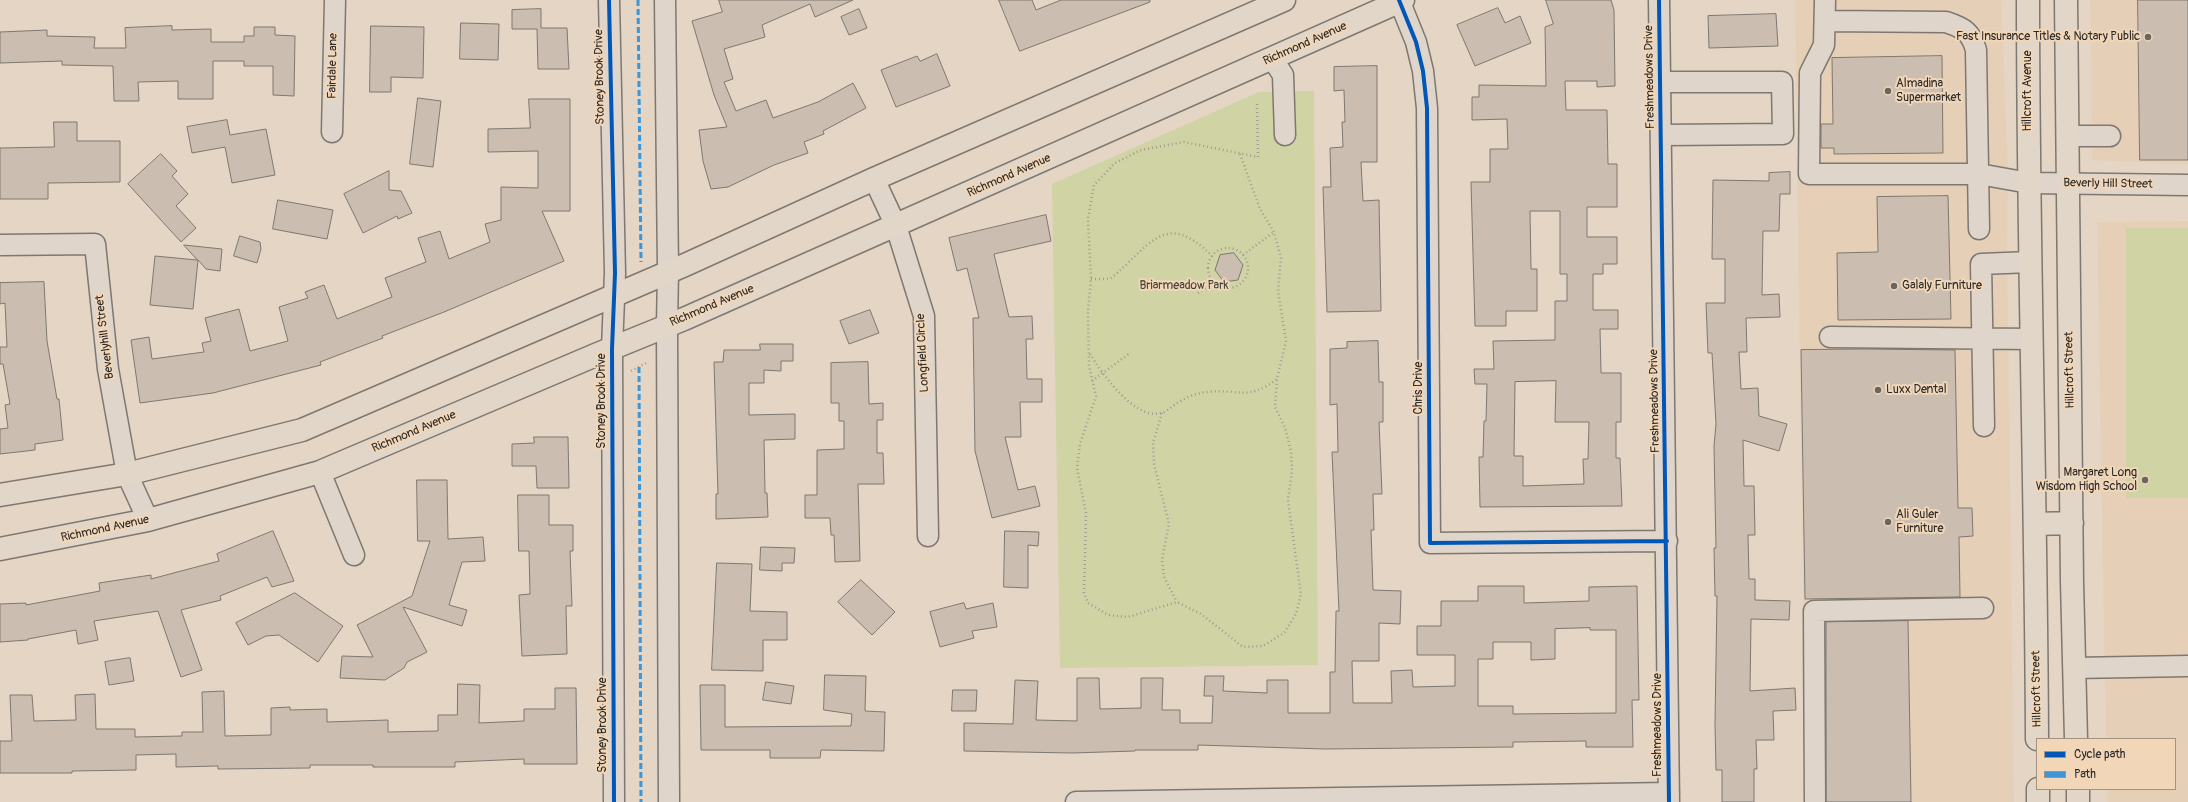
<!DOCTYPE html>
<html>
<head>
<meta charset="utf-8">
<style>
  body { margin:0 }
  #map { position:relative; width:2188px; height:802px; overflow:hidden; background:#e4d5c5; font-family:Pangolin,sans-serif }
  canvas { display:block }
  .legend { position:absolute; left:2036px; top:738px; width:140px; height:52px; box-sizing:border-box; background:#f1d6b8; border:1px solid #a29280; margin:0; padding:5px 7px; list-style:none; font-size:12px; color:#2b2b2b }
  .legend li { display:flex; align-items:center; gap:8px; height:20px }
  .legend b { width:20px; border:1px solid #a29280 }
</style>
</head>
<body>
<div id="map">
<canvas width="2188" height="802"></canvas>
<ul class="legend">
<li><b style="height:5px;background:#0057b8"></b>Cycle path</li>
<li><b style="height:5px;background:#3c96d7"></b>Path</li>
</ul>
</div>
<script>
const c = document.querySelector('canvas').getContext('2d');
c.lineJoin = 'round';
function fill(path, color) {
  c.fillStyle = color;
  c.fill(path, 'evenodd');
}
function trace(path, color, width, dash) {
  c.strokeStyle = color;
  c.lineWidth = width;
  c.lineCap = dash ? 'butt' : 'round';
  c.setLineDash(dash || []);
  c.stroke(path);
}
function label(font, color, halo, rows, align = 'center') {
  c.font = font + ' Pangolin,sans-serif';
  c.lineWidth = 4;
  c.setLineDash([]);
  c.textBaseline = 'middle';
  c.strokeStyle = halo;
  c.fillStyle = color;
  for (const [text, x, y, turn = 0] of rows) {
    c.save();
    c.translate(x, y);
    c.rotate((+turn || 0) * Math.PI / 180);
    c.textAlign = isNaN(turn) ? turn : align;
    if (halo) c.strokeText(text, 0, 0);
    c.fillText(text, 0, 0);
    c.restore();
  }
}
const built = new Path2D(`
  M1795 0H2001L2008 167 2007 248 2014 802H1806Z
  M2090 0H2188V164L2092 160Z
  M2188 221V802H2107V789H2175V739H2106L2097 222Z`);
const green = new Path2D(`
  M1314 91 1318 665 1060 668 1052 184 1259 92Z
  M2126 228H2188V498H2126Z`);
const building = new Path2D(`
  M719 0H853L815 17 810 4 762 25 765 37 724 49 733 79 724 82 736 111 766 100 773 118 818 102 853 83 866 108 823 131 824 134 804 142 808 153 774 165 728 187 711 189 703 161 699 130 727 127 714 95 692 21 722 12Z
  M999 0H1032L1036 10 1061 0H1150V2L1020 51Z
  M1546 0H1611L1614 10 1615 86 1597 87V81H1565L1566 110H1607L1608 164H1617V207H1587V237H1617V264H1603V274H1593V310H1618V329H1600L1601 373H1621V422H1616V458H1620L1622 506 1480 507 1479 457H1483L1484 421H1486L1487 384H1475L1474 369H1494L1493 341 1555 340V301H1567V274H1560V211H1530L1531 269H1537V311H1506V326H1475L1471 182H1490V149H1508L1507 119 1472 120V97H1479V85L1546 86 1545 27 1553 24ZM1556 381 1555 422H1589L1588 459H1583L1584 484 1523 486V456H1514L1515 382Z
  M2138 0H2188V160H2140Z
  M1498 8 1505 23 1520 16 1531 43 1475 66 1457 25Z
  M541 9V28H567L569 69H538L537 29H512V10Z
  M859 9 867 28 849 35 841 17Z
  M1776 14 1778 46 1709 48 1708 16Z
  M461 23 499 24 498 60 460 59Z
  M172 26V30L211 29V42H244V36H254V27H275V35L295 36 294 96 273 95V66H244V61H213V99H178V81L138 82 139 101H114L113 66 62 65V61L0 63V32L47 30V36L95 37 94 48H126L125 28Z
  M371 26 424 27 423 78 391 77V92H370Z
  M937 54 950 86 896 107 881 70 917 56 920 61Z
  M1942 56 1943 153 1834 154V148H1821V124H1833L1832 58Z
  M1377 66V162H1361L1363 201 1379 200 1381 311 1327 312 1323 187H1331L1330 148 1343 147 1342 122H1345L1344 90 1334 91V67Z
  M418 98 441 101 433 167 410 164Z
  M529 99H570V211H542L564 261 444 312 382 336 383 338 320 362 321 365 213 393 140 403 131 340 149 337 152 359 204 352 202 343 211 341 205 318 239 309 250 351 288 341 279 307 308 298 305 292 324 285 337 319 392 297 385 278 426 262 418 238 440 231 449 259 490 242 485 224 501 220V187L538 188V151L488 152V129L530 128Z
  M227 120 230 135 266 129 275 175 232 183 225 147 192 153 187 127Z
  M54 122H77V141H120V182L48 183V199H0V148L54 147Z
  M161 154 177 171 172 176 188 194 176 206 196 228 181 242 128 184Z
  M389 171V190L401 191 412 213 398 219 397 216 363 233 344 194Z
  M1790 172V194H1780L1779 231H1763L1762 295 1779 294 1780 317 1746 318 1747 352H1739L1741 389 1758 388 1759 416 1787 424 1779 451 1743 440 1744 486H1754L1755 535H1748L1749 579H1755V600L1790 601 1789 620 1751 619 1750 691 1795 688 1796 710 1773 711 1774 740H1756L1757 769H1754V802H1722V770H1716L1715 724 1717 596H1715L1714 548H1716L1714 446 1716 424 1712 353H1708L1706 303H1725V259H1712L1713 180 1769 181V173Z
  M1948 196 1951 319 1838 320 1837 253 1878 252 1877 197Z
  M278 200 333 210 327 239 273 229Z
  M1046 215 1051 241 994 254 1009 317 1032 316 1033 339H1026L1027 379H1042V402H1020L1021 437H1005L1018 490 1035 486 1040 506 992 518 975 451 973 318H979L967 268 957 271 949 238Z
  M240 236 260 242 261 249 257 263 234 256Z
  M184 245 222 249 220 271 206 269 198 260 193 309 150 305 155 256 197 260Z
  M1234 253 1243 265 1238 280 1224 282 1215 270 1220 255Z
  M44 282 47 341 57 399H59L63 440 35 444V450L0 454V429L8 428 5 405 10 404 3 364H0V347H7L5 303 0 304V283Z
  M870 310 879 333 849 344 840 321Z
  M1378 341 1379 382H1383V422H1379L1382 494H1373L1374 530H1371L1373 590 1401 591 1400 624 1379 623V661H1352L1353 703H1392L1391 671 1412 670 1413 687 1455 686V655H1417V626H1441V601H1478V586H1524V603L1589 601V587L1637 586 1639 700H1632L1633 747H1586V741L1513 742V747L1325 749 1198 745V750H1135V751L1072 753 964 751V723L1013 724 1015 680 1038 681 1036 720 1077 721V678H1099L1100 709 1141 708V678H1163L1162 710H1180V723H1212L1213 696H1204L1205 676H1224L1223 691 1267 693V680H1288V713H1330V672H1335L1336 611H1339L1332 452H1338L1337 404 1330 405V349L1347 348V342ZM1590 628V630H1616V713L1513 714V706H1478V659H1493V642H1531V660L1555 659V629Z
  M760 344H793V361H781V371L764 370V383H749V415L795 414V439L764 440 765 493H767L768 517 716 519V494H718L714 362H723L724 350H760Z
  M1865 349 1955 350 1958 508H1972L1973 536 1959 537 1960 597 1805 599 1801 350Z
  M868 362 869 404 883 403V420H877V453H883L884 484H858L860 561 835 562 834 535H831L830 518H805V495H817V450L844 449V421H839V403H831V363Z
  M534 437H568L569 488H537L536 466H512V444L534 443Z
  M417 480H447L448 539 483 537 485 561 462 562 449 605 467 610 462 626 403 607 427 652 407 662 404 668 385 680 340 678 342 656 373 657 357 625 412 596 430 541H418Z
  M518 495H549V525H573V551H570L572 606H566L567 654 522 656 519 595 530 594 529 551H519Z
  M273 531 294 581 272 587 267 577 220 596 221 600 181 610 202 670 181 677 158 611 94 621 98 640 78 644 76 630 28 639V640L0 642V604L26 603V605L100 591 99 583 151 575V579L219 561 217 554Z
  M1005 531 1039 532 1038 546 1028 545V588L1004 587Z
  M761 547 795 548 794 563H782V571L760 570Z
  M717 563 752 564 750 611 787 612V640H763V671L712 670Z
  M861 580 895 612 872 635 838 602Z
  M295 593 343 626 318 662 279 635 266 636 248 645 236 623Z
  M964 603 966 609 993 603 997 627 972 631 974 638 940 647 930 612Z
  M1908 621 1911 802H1826V622Z
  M130 658 134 681 109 685 105 662Z
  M825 675 866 676 865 711 885 712 884 751 821 750 820 758H770V750H701L700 685H725V727L851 726 852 714 824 710Z
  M766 682 794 686 791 704 763 700Z
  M458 684 480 685 479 723 524 721V709H555V688H576L577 764H524V759L455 762V767H373V765H310V768L218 769V766L176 767V754L136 755V770L72 771V773H0V741H12L10 695H32L34 721 76 720 75 695 95 694 96 729H135V737L182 736V732H203L202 692 224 691 225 736 271 735V708L290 707V710L327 709V722L388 720V732L438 731V715H457Z
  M953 690H977L976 711H952Z`);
const path = new Path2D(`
  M1240 154 1260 209 1274 232 1281 258 1278 291 1286 341 1277 379 1275 407 1285 428 1291 451 1292 470 1288 500 1301 595 1296 614 1284 633 1263 646 1243 647 1201 614 1177 602 1128 617 1108 615 1088 603 1084 593 1086 513 1077 468 1080 444 1096 396 1089 366 1088 311 1091 279 1088 219 1094 185 1115 163 1141 150 1184 142 1258 157 1257 103
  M1208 268a20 20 0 1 1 40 0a20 20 0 1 1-40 0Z
  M1243 255 1274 232
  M1091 279H1110C1148 249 1164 207 1212 256
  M1198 293 1214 282
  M1090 354C1101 372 1135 421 1161 413 1167 412 1173 405 1179 402 1188 396 1197 393 1208 392 1239 388 1246 402 1277 379
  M631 371 648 362
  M1092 381 1130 353
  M1162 413 1153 443 1154 464 1169 524 1162 560 1164 577 1177 602`);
const minor = new Path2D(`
  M609 0 615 273 612 349 614 802
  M665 0 668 271 667 326 669 802
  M1399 0 1416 42 1423 71 1427 108 1430 543 1667 541
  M1659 0 1669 802
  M1825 0 1824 45 1810 73 1809 174H1979L2029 183 2188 185
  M1825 21 1946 22C1964 28 1971 32 1976 50L1979 229
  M1272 58 1283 75 1285 135
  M1660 82H1782L1783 134 1661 135
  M332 132 335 0
  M2068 136H2110
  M874 179 896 226 924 316 928 536
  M0 245 95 244 108 369 127 474 148 520
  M1830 337 2032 339
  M1984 426 1981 264 2030 262
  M320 472 354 555
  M2074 668 2188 666
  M1076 802 1669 793
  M1815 802 1814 611 1983 608`);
const major = new Path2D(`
  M2028 0C2028 246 2036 493 2037 739
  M2066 0 2072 582 2076 739
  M0 495 127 474 302 430 685 265 874 179 1284 0
  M2035 524 2072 523
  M0 549 148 520 320 472 598 354 684 319 1403 0
  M2038 789V802
  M2078 789V802`);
const quiet = new Path2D(`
  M638 0 641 262
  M639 367 641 802`);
const cycleway = new Path2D(`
  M609 0 615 273 612 349 614 802
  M1399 0 1416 42 1423 71 1427 108 1430 543 1667 541
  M1659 0 1669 802`);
const markers = [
  [2148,37,4,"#6c6661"],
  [1888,91,4,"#6c6661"],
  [1894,286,4,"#6c6661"],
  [1878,390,4,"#6c6661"],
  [2145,480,4,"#6c6661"],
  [1888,522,4,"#6c6661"]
];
const poiNames = [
  ["Fast Insurance Titles & Notary Public",2140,37,"right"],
  ["Almadina",1896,84],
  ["Supermarket",1896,98],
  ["Galaly Furniture",1902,286],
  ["Luxx Dental",1886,390],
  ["Margaret Long",2137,473,"right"],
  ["Wisdom High School",2137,487,"right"],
  ["Ali Guler",1896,515],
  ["Furniture",1896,529]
];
const streetNames = [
  ["Richmond Avenue",1305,44,-24],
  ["Fairdale Lane",333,66,-89],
  ["Stoney Brook Drive",600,77,-91],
  ["Freshmeadows Drive",1650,77,-91],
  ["Hillcroft Avenue",2028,91,-90],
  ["Richmond Avenue",1009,176,-24],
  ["Beverly Hill Street",2108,184,1],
  ["Richmond Avenue",712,306,-23],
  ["Beverlyhill Street",105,337,-97],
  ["Longfield Circle",923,353,-93],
  ["Hillcroft Street",2070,370,-91],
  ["Chris Drive",1419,388,-90],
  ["Stoney Brook Drive",602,401,-90],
  ["Freshmeadows Drive",1655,401,-91],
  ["Richmond Avenue",414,432,-23],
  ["Richmond Avenue",105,529,-12],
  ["Hillcroft Street",2037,689,-91],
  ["Stoney Brook Drive",603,725,-90],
  ["Freshmeadows Drive",1658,725,-90]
];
const parkNames = [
  ["Briarmeadow Park",1184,286]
];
fill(built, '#e6cfb7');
fill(green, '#d0d3a3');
fill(building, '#cbbdaf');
trace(building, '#7e7870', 1);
trace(minor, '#7e7870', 23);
trace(major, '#7e7870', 25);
trace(path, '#a39b94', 2.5, [1, 3]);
trace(minor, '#dfd5ca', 20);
trace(major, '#e1d6c8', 22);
trace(quiet, '#3c96d7', 3, [6, 3]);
trace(cycleway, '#0057b8', 4);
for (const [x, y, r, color] of markers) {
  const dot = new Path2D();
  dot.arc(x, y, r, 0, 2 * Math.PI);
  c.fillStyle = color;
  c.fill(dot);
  trace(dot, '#f1d6b8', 1.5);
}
label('12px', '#2b2b2b', '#f1d6b8', poiNames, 'left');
label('12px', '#2b2b2b', '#f1d6b8', streetNames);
label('12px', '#414439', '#f1d6b8', parkNames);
</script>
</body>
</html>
